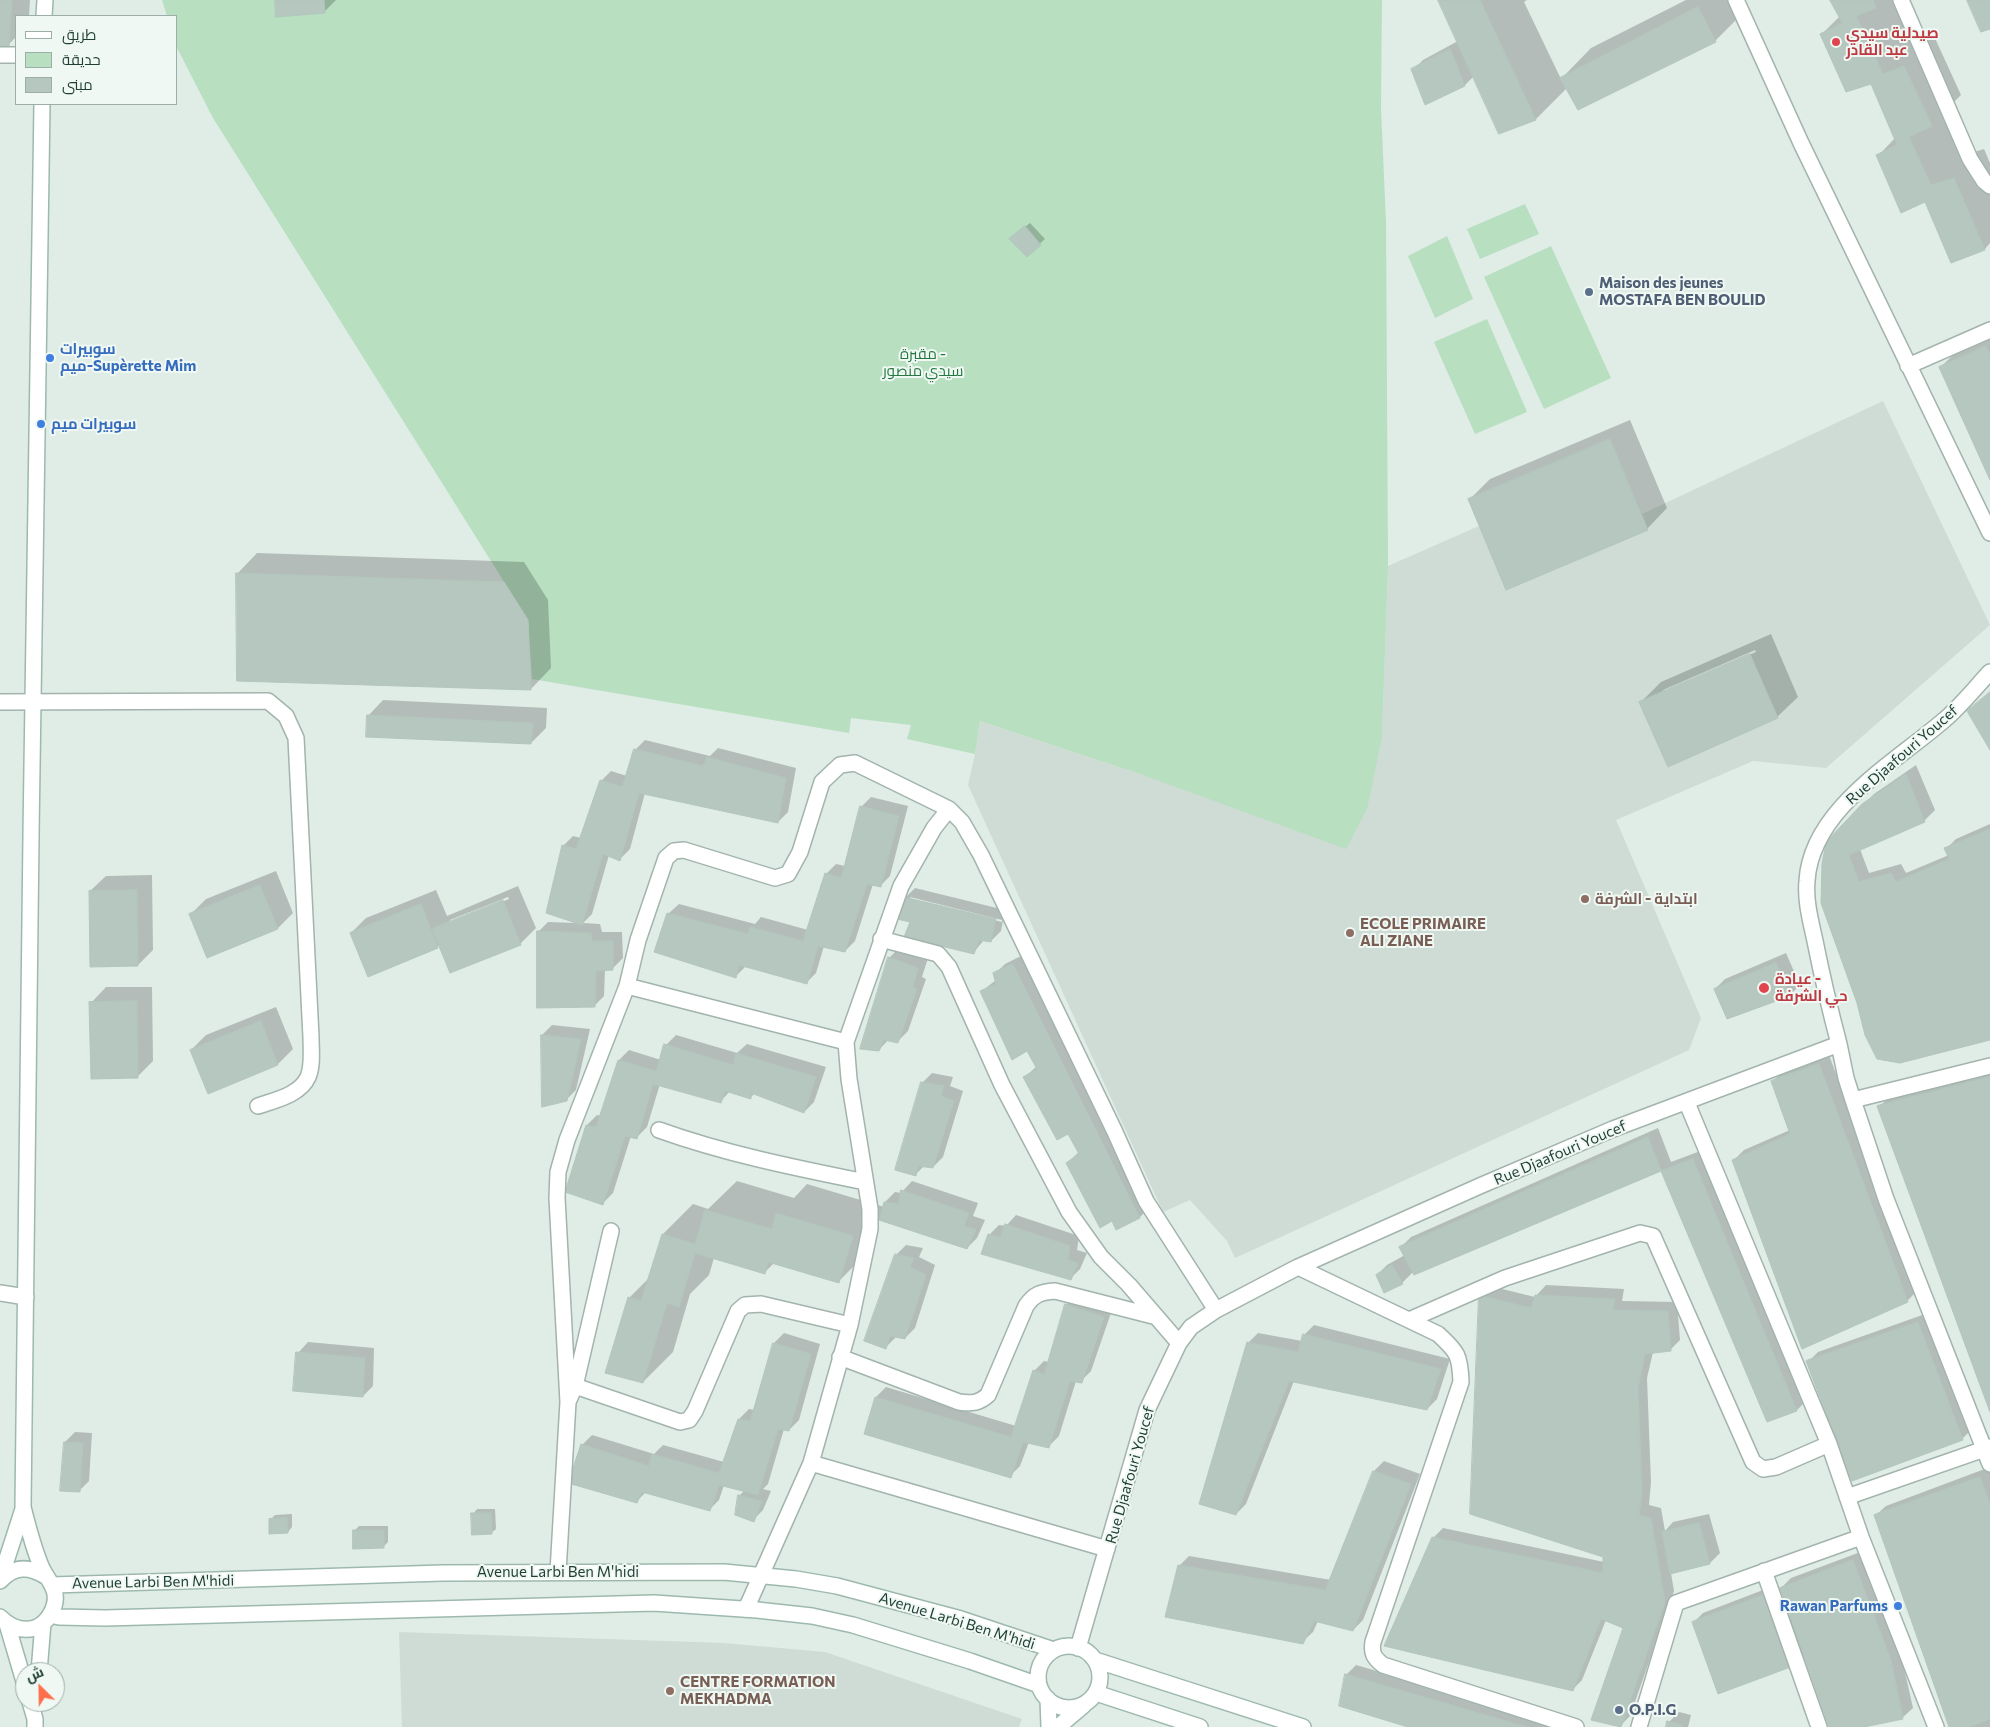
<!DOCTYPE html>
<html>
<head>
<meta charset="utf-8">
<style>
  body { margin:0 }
  #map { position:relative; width:1990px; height:1727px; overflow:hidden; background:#e0ece6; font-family:Commissioner,Cairo,sans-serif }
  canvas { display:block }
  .legend { position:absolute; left:15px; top:15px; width:162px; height:90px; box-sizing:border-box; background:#f0f8f4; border:1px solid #9caea7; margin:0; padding:6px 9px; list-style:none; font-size:15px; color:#1f3e34 }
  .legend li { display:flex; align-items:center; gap:10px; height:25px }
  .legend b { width:25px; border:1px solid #9caea7 }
  .north { position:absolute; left:15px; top:1662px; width:50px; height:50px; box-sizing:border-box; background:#f0f8f4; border:1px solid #9caea7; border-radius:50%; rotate:337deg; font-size:14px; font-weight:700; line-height:20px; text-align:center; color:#1f3e34 }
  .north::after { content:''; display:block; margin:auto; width:18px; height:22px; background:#fe6f4c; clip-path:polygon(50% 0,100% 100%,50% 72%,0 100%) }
</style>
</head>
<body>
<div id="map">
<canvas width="1990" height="1727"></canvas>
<ul class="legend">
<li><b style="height:6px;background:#fff"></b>طريق</li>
<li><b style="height:14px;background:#b7dfc0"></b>حديقة</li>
<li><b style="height:14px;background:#b5c7bf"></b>مبنى</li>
</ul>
<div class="north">ش</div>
</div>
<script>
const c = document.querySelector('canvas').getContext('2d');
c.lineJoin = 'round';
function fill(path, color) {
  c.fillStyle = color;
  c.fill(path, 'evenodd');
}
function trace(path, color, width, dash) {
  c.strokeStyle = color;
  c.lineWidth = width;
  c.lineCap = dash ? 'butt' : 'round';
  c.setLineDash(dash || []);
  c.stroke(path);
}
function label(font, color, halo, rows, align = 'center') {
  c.font = font + ' Commissioner,Cairo,sans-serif';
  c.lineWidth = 4;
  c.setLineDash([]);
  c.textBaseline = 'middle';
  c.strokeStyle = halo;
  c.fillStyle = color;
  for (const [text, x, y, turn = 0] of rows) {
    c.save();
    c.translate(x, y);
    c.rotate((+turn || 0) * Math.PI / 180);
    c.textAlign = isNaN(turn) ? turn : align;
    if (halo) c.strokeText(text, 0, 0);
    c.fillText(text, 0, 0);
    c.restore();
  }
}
const built = new Path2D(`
  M1883 401 1990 625 1826 768 1753 761 1616 820 1701 1018 1689 1050 1235 1258 1227 1241 1190 1200 1163 1212 968 785 975 754 980 721 1143 775 1382 737 1388 566 1479 526 1468 499 1610 439 1642 514Z
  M399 1632 724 1643 825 1652 1022 1719 1019 1727H402Z`);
const green = new Path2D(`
  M162 0H1382L1381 108 1386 223 1388 566 1382 737 1367 809 1346 849 1143 775 980 721 975 754 907 739 911 725 851 718 849 733 532 679 528 620 213 118 176 46V16H167Z
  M1525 204 1539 234 1480 259 1467 229Z
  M1447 236 1473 299 1435 318 1408 256Z
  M1551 246 1611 378 1544 409 1484 277Z
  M1487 319 1527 412 1475 434 1434 342Z`);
const shadow = new Path2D(`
  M0 0H30L29 16H16V37L9 44H0Z
  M276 0H336L324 12Z
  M1439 0H1527L1524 2 1561 79 1591 48 1686 0H1740L1745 11 1715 41 1578 108 1567 88 1536 119 1499 132 1474 76 1465 85 1426 104 1413 70 1423 60 1458 41Z
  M1831 0H1893L1914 45 1934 36 1961 95 1942 114 1961 156 1984 149 1990 163V243L1985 249 1951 262 1925 201 1878 156 1895 138 1872 82 1822 34 1840 16Z
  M1030 223 1045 239 1027 255 1015 235Z
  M1990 328V477L1941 367 1971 337Z
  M1630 420 1667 508 1647 529 1470 499 1490 479Z
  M257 553 524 562 548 600 551 668 531 689 237 574Z
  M1771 634 1798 697 1777 717 1641 702 1661 682ZM1755 650 1756 652 1663 693V690Z
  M383 700 547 708 546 728 531 743 368 716Z
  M645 740 710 756 718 748 796 768 788 812 778 822 645 793 630 849 620 859 609 855 592 914 583 923 600 924 602 932H622L623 958 613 968 605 969 604 996 594 1006 538 932 548 922 576 923 563 846 573 836 581 838 601 781 611 771 627 776 635 750Z
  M1916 765 1935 810 1925 820 1860 849 1869 873 1901 864 1906 873 1949 855 1946 849 1956 839 1990 824V1039L1900 1062 1827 842 1874 794Z
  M871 797 908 806 890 876 880 886 873 884 855 941 845 951 824 946 816 973 806 983 746 966 736 976 668 914 679 904 755 924 761 917 808 930 826 874 836 864 845 866 861 807Z
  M276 871 293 913 278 928 191 914 206 899Z
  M152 875 153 950 138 965 90 891 106 876Z
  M518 886 536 928 520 944 440 945 368 976 351 933 366 918 436 890 447 916ZM508 897 509 899 450 923V920Z
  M915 888 1005 910 1001 931 991 941 984 940 973 953 912 921 905 898ZM910 897 1002 920V922L910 900Z
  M899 948 928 958 922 977 926 979 908 1031 897 1042 889 1039 879 1050 889 958Z
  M1786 953 1800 985 1790 995 1727 1017 1715 989 1725 979Z
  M1023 955 1150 1207 1140 1217 1117 1228 1112 1219 1067 1163 1079 1152 1069 1133 1025 1077 1037 1066 1028 1049 982 991 996 980 995 974 1005 964Z
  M106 987H152L153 1061 138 1076 91 1003Z
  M276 1007 293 1049 278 1064 208 1093 191 1050 206 1035Z
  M552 1025 590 1029 576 1090 566 1100 542 1035Z
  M676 1035 737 1053 747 1044 826 1067 814 1102 804 1112 755 1093 750 1098 730 1091 721 1101 660 1084 647 1127 637 1137 631 1136 613 1193 603 1203 587 1125 597 1115 601 1116 619 1060 629 1050 661 1060 666 1045Z
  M1829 1055 1917 1291 1907 1301 1734 1160 1744 1150 1790 1130 1773 1081 1783 1071Z
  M1990 1070V1409L1879 1107 1889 1097Z
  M932 1073 953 1077 950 1086 963 1091 943 1157 933 1167 924 1166 915 1175 922 1083Z
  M1658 1128 1671 1162 1703 1150 1807 1400 1797 1410 1768 1420 1661 1170 1414 1274 1413 1272 1402 1283 1377 1275 1387 1265 1405 1255 1401 1247 1411 1237Z
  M737 1181 794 1198 807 1184 884 1207 885 1202 895 1192 901 1193 912 1181 978 1203 973 1216 985 1220 977 1238 967 1248 879 1219 869 1251 839 1281 775 1262 765 1272 714 1258 709 1275 690 1294 673 1352 643 1382 629 1298 650 1277 663 1234 693 1204 708 1209Z
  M1016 1215 1079 1236 1077 1250 1087 1253 1080 1269 1070 1279 989 1235 999 1225 1006 1226Z
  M906 1245 923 1248 919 1257 935 1265 915 1328 905 1338 896 1337 886 1347 896 1255Z
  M1546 1285 1624 1289 1622 1301 1677 1302 1680 1340 1670 1350 1653 1352 1647 1378 1651 1482 1649 1505 1661 1508 1665 1531 1673 1522 1709 1514 1720 1553 1710 1563 1671 1573 1674 1591 1630 1716 1620 1726 1625 1627 1606 1620 1582 1680 1572 1690 1433 1538 1443 1528 1604 1562V1556L1471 1513 1480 1296 1490 1286 1535 1297Z
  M1076 1295 1113 1307 1091 1371 1081 1381H1076L1059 1436 1049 1446 1029 1442 1020 1466 1010 1476 876 1397 886 1387 1016 1426 1034 1371 1044 1361 1049 1362 1066 1305Z
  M1928 1313 1972 1429 1962 1439 1808 1362 1818 1352Z
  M1314 1325 1450 1359 1437 1399 1427 1409 1294 1381 1246 1504 1236 1514 1248 1343 1258 1333 1302 1341 1304 1335Z
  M784 1333 820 1344 799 1420 789 1430 784 1429 768 1484 763 1489 771 1491 763 1510 753 1520 739 1496 745 1490 724 1485 719 1500 709 1510 646 1492 637 1501 582 1445 592 1435 654 1454 663 1445 724 1462 739 1419 749 1409 754 1410 774 1343Z
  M308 1342 374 1348 373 1386 363 1396 298 1353Z
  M75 1432 92 1433 89 1481 79 1491 65 1442Z
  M1384 1461 1420 1474 1363 1620 1353 1630 1318 1621 1313 1632 1302 1642 1179 1566 1189 1556 1331 1580 1374 1471Z
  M1990 1467V1727H1950L1875 1516 1886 1506Z
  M477 1509H495L496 1529 491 1533 473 1514Z
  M292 1514V1527L288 1532 270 1520 275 1515Z
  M359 1526H388V1542L383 1547 354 1531Z
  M1863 1551 1900 1650 1913 1708 1902 1718 1860 1727H1830L1805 1654 1795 1664 1693 1623 1703 1613 1776 1585 1789 1616 1791 1615 1781 1588 1791 1578Z
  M1356 1665 1570 1727H1413L1346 1675Z
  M1679 1712 1691 1715 1688 1727H1667L1669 1722Z`);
const building = new Path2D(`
  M0 0H12L9 46H0Z
  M275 0H324L325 13 276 17Z
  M1438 0H1480L1536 120 1499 134Z
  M1830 0H1873L1876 8 1856 16 1883 74 1904 66 1932 126 1909 137 1931 185 1954 178 1985 250 1951 263 1925 202 1901 213 1876 155 1897 145 1871 84 1846 92 1820 34 1842 23Z
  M1967 0H1990V29L1981 32Z
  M1698 7 1716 42 1578 110 1560 78Z
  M1450 49 1465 86 1425 105 1411 69Z
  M1025 226 1041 245 1027 257 1009 239Z
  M1986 346 1990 355V480L1939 367Z
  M1610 439 1648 530 1506 590 1468 499Z
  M236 573 504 582 528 620 531 690 237 681Z
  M1750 654 1778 718 1668 767 1639 702Z
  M1990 692V750L1967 711Z
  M367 715 533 723 531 744 366 737Z
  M634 749 703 766 707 757 786 778 778 823 639 793 620 861 603 854 582 925 546 913 562 845 576 849 600 780 622 787Z
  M1906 774 1925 822 1849 855 1859 882 1891 873 1896 882 1949 859 1944 848 1990 829V1040L1900 1063 1877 1059 1865 1035 1857 1003 1821 903 1822 864 1826 842 1862 804Z
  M860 806 899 816 881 887 867 884 845 952 818 946 807 984 739 965 736 978 654 952 667 913 748 934 750 927 803 941 825 873 841 878Z
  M260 885 278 929 207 958 189 914Z
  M137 890 138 966 90 967 89 891Z
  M904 897 996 919 991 942 979 940 974 954 904 937 910 922 897 919Z
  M503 900 521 945 450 973 432 929Z
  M421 904 438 948 368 977 350 933Z
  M537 931 591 933 592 941H613V970L596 971 595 1007 537 1008Z
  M888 957 918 968 913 987 917 989 898 1043 884 1040 879 1051 860 1049Z
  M1776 963 1790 996 1727 1019 1714 989Z
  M1013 964 1140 1218 1116 1230 1112 1221 1100 1228 1066 1163 1079 1154 1068 1134 1057 1140 1023 1077 1037 1069 1027 1051 1012 1060 980 991 996 984 993 973Z
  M137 1001 138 1078 91 1079 89 1002Z
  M261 1021 278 1065 208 1094 190 1050Z
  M541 1035 581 1039 567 1101 542 1107Z
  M664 1044 733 1065 736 1053 816 1077 804 1113 751 1093V1099L725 1091 721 1103 653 1084 637 1139 625 1136 603 1205 565 1192 586 1125 596 1127 618 1060 656 1071Z
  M1819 1064 1908 1302 1802 1349 1732 1160 1790 1134 1771 1081Z
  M1990 1077V1412L1877 1106Z
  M921 1082 944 1086 941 1096 954 1101 933 1168 918 1166 916 1176 895 1170Z
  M1648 1137 1661 1171 1414 1275 1399 1247Z
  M1693 1159 1797 1411 1767 1422 1661 1171Z
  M901 1190 969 1213 964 1226 976 1230 967 1249 879 1220 884 1202 898 1204Z
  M705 1210 772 1229 776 1213 853 1236 839 1283 768 1262 765 1274 695 1253 679 1307 667 1303 643 1383 605 1373 628 1297 641 1301 662 1234 695 1244Z
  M1005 1224 1070 1246 1068 1260 1078 1263 1071 1280 981 1254 988 1234 1000 1237Z
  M895 1254 914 1258 910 1267 926 1275 905 1339 890 1336 886 1349 864 1341Z
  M1392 1265 1403 1284 1384 1293 1376 1275Z
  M1479 1295 1531 1308 1535 1295 1615 1299 1613 1310 1668 1311 1671 1351 1645 1354 1638 1388 1642 1493 1639 1515 1651 1518 1665 1602 1621 1727 1591 1720 1623 1628 1601 1619 1573 1691 1384 1646 1432 1537 1603 1573V1557L1470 1514Z
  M1065 1304 1104 1317 1082 1383 1070 1381 1049 1448 1023 1442 1011 1478 864 1434 875 1397 1011 1437 1033 1370 1044 1374Z
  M1918 1322 1963 1440 1852 1481 1806 1361Z
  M1303 1334 1441 1369 1427 1410 1289 1381 1236 1515 1199 1504 1247 1342 1298 1352Z
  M773 1343 811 1354 789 1431 778 1429 758 1495 719 1485 710 1511 642 1492 637 1503 568 1483 581 1444 649 1466 652 1454 719 1473 738 1419 750 1421Z
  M296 1352 365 1358 363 1397 293 1391Z
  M64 1442 83 1443 80 1492 60 1491Z
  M1373 1471 1411 1484 1353 1631 1314 1621 1303 1644 1165 1617 1178 1565 1325 1590Z
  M1980 1477 1990 1504V1719L1970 1727H1949L1874 1515Z
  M738 1495 762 1501 754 1522 735 1515Z
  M471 1513H491L492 1534 472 1535Z
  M287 1518 288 1533 269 1534V1519Z
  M1699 1523 1710 1564 1670 1574 1662 1532Z
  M353 1530H384V1548L353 1549Z
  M1853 1560 1891 1660 1903 1719 1864 1727H1829L1780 1588Z
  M1766 1594 1796 1665 1718 1694 1692 1622Z
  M1345 1674 1527 1727H1408L1339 1706Z
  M1667 1721 1682 1725V1727H1666Z`);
const minor = new Path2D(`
  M1736 0 1801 143 1990 533
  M1901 0 1970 159 1984 181 1990 186
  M0 55H16
  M1908 366 1990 330
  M0 702 268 701 286 716 296 738 311 1037C311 1049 313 1066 308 1077 300 1095 275 1100 258 1106
  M881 939 938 954 949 967 1002 1085 1069 1212 1101 1257 1129 1285 1179 1343
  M627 986 638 940 666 858 674 851 684 850 775 878 788 874 800 852 822 782 840 765 855 763 949 809
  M1839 1044 1846 1078 1853 1100 1990 1066
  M1853 1100 1886 1199 1990 1464
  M659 1130C726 1154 796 1168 865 1182
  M1298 1267 1438 1334C1458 1352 1460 1356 1461 1382L1373 1642C1371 1653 1374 1658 1383 1665L1576 1727
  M0 1293 26 1297
  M1409 1320 1505 1278 1640 1233 1653 1236 1753 1462 1763 1469 1776 1467 1829 1444
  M840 1357 959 1402C972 1404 979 1403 988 1395L1026 1306C1034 1294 1041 1292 1055 1291L1157 1317
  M575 1386 680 1422 689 1420 695 1411 738 1311 745 1305 761 1304 850 1325
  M568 1402 557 1198 558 1172 567 1140 627 986 846 1042
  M1847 1497 1990 1447
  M1861 1537 1936 1727
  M1107 1549 811 1463 850 1325 870 1229V1209L849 1079 846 1042 901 886 934 828 949 809 962 822 981 855 1114 1130 1146 1201 1216 1310
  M1764 1571 1819 1727
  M558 1572 568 1402 575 1386 611 1231
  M746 1609 811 1463
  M1078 1648 1147 1410 1179 1343 1191 1327 1216 1310 1298 1267 1482 1185 1613 1129 1839 1044C1830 1010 1822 976 1815 941 1811 922 1805 901 1807 881 1811 810 1894 763 1943 721 1960 707 1975 688 1990 672
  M1639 1727 1676 1603 1861 1537 1829 1444 1687 1103`);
const secondary = new Path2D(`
  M44 16 45 0
  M0 1580 23 1509
  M0 1581C14 1566 29 1566 45 1576
  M52 1585 443 1573 724 1572 796 1579 837 1586 961 1619 1054 1650
  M50 1615 59 1617 105 1618 654 1603 757 1610 812 1616 853 1625 970 1661 1039 1685
  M0 1617C9 1626 21 1632 35 1628 48 1623 57 1607 55 1594 53 1583 45 1576 41 1566 33 1547 28 1527 23 1507 29 1039 33 572 42 104
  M7 1624 25 1685
  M1038 1677a31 31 0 1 1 62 0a31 31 0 1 1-62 0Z
  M1095 1660 1303 1727
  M39 1672 43 1623
  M1096 1693 1200 1727
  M1048 1699 1049 1727
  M30 1702 35 1719V1727
  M1058 1727 1084 1705`);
const markers = [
  [1836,42,5,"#e0444e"],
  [1589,292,5,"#5c6f8a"],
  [50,358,5,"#3f7fe0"],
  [41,424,5,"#3f7fe0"],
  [1585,899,5,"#8d6e63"],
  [1350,933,5,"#8d6e63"],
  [1764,988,6,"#e0444e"],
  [1898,1606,5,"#3f7fe0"],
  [670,1691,5,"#8d6e63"],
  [1619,1710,5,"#5c6f8a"]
];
const healthNames = [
  ["صيدلية سيدي",1846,33],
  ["عبد القادر",1846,50],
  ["عيادة -",1775,979],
  ["حي الشرفة",1775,996]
];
const serviceNames = [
  ["Maison des jeunes",1599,283],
  ["MOSTAFA BEN BOULID",1599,300],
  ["O.P.I.G",1629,1710]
];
const shopNames = [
  ["سوبيرات",60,349],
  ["ميم-Supèrette Mim",60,366],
  ["سوبيرات ميم",51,424],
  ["Rawan Parfums",1888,1606,"right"]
];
const parkNames = [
  ["مقبرة -",923,354],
  ["سيدي منصور",923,371]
];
const streetNames = [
  ["Rue Djaafouri Youcef",1902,755,-41],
  ["Rue Djaafouri Youcef",1560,1153,-23],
  ["Rue Djaafouri Youcef",1130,1475,-74],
  ["Avenue Larbi Ben M'hidi",558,1572],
  ["Avenue Larbi Ben M'hidi",153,1582,-1],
  ["Avenue Larbi Ben M'hidi",957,1621,17]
];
const educationNames = [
  ["ابتداية - الشرفة",1595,899],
  ["ECOLE PRIMAIRE",1360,924],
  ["ALI ZIANE",1360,941],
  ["CENTRE FORMATION",680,1682],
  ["MEKHADMA",680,1699]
];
fill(built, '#cedcd5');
fill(green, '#b7dfc0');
fill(shadow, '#0003');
fill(building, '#b5c7bf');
trace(building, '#b2c6bd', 1);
trace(minor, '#a2b4ad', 18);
trace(secondary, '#9db9ae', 18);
trace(minor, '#fff', 15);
trace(secondary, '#fff', 15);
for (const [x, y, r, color] of markers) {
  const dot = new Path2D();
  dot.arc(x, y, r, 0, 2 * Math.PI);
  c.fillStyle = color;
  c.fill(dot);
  trace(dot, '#f0f8f4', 2);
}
label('bold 15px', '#be3a42', '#f0f8f4', healthNames, 'left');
label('bold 15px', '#4e5e75', '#f0f8f4', serviceNames, 'left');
label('bold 15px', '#366cbe', '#f0f8f4', shopNames, 'left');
label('15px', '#267842', '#f0f8f4', parkNames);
label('15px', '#1f3e34', '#f0f8f4', streetNames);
label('bold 15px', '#785e54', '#f0f8f4', educationNames, 'left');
</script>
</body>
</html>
